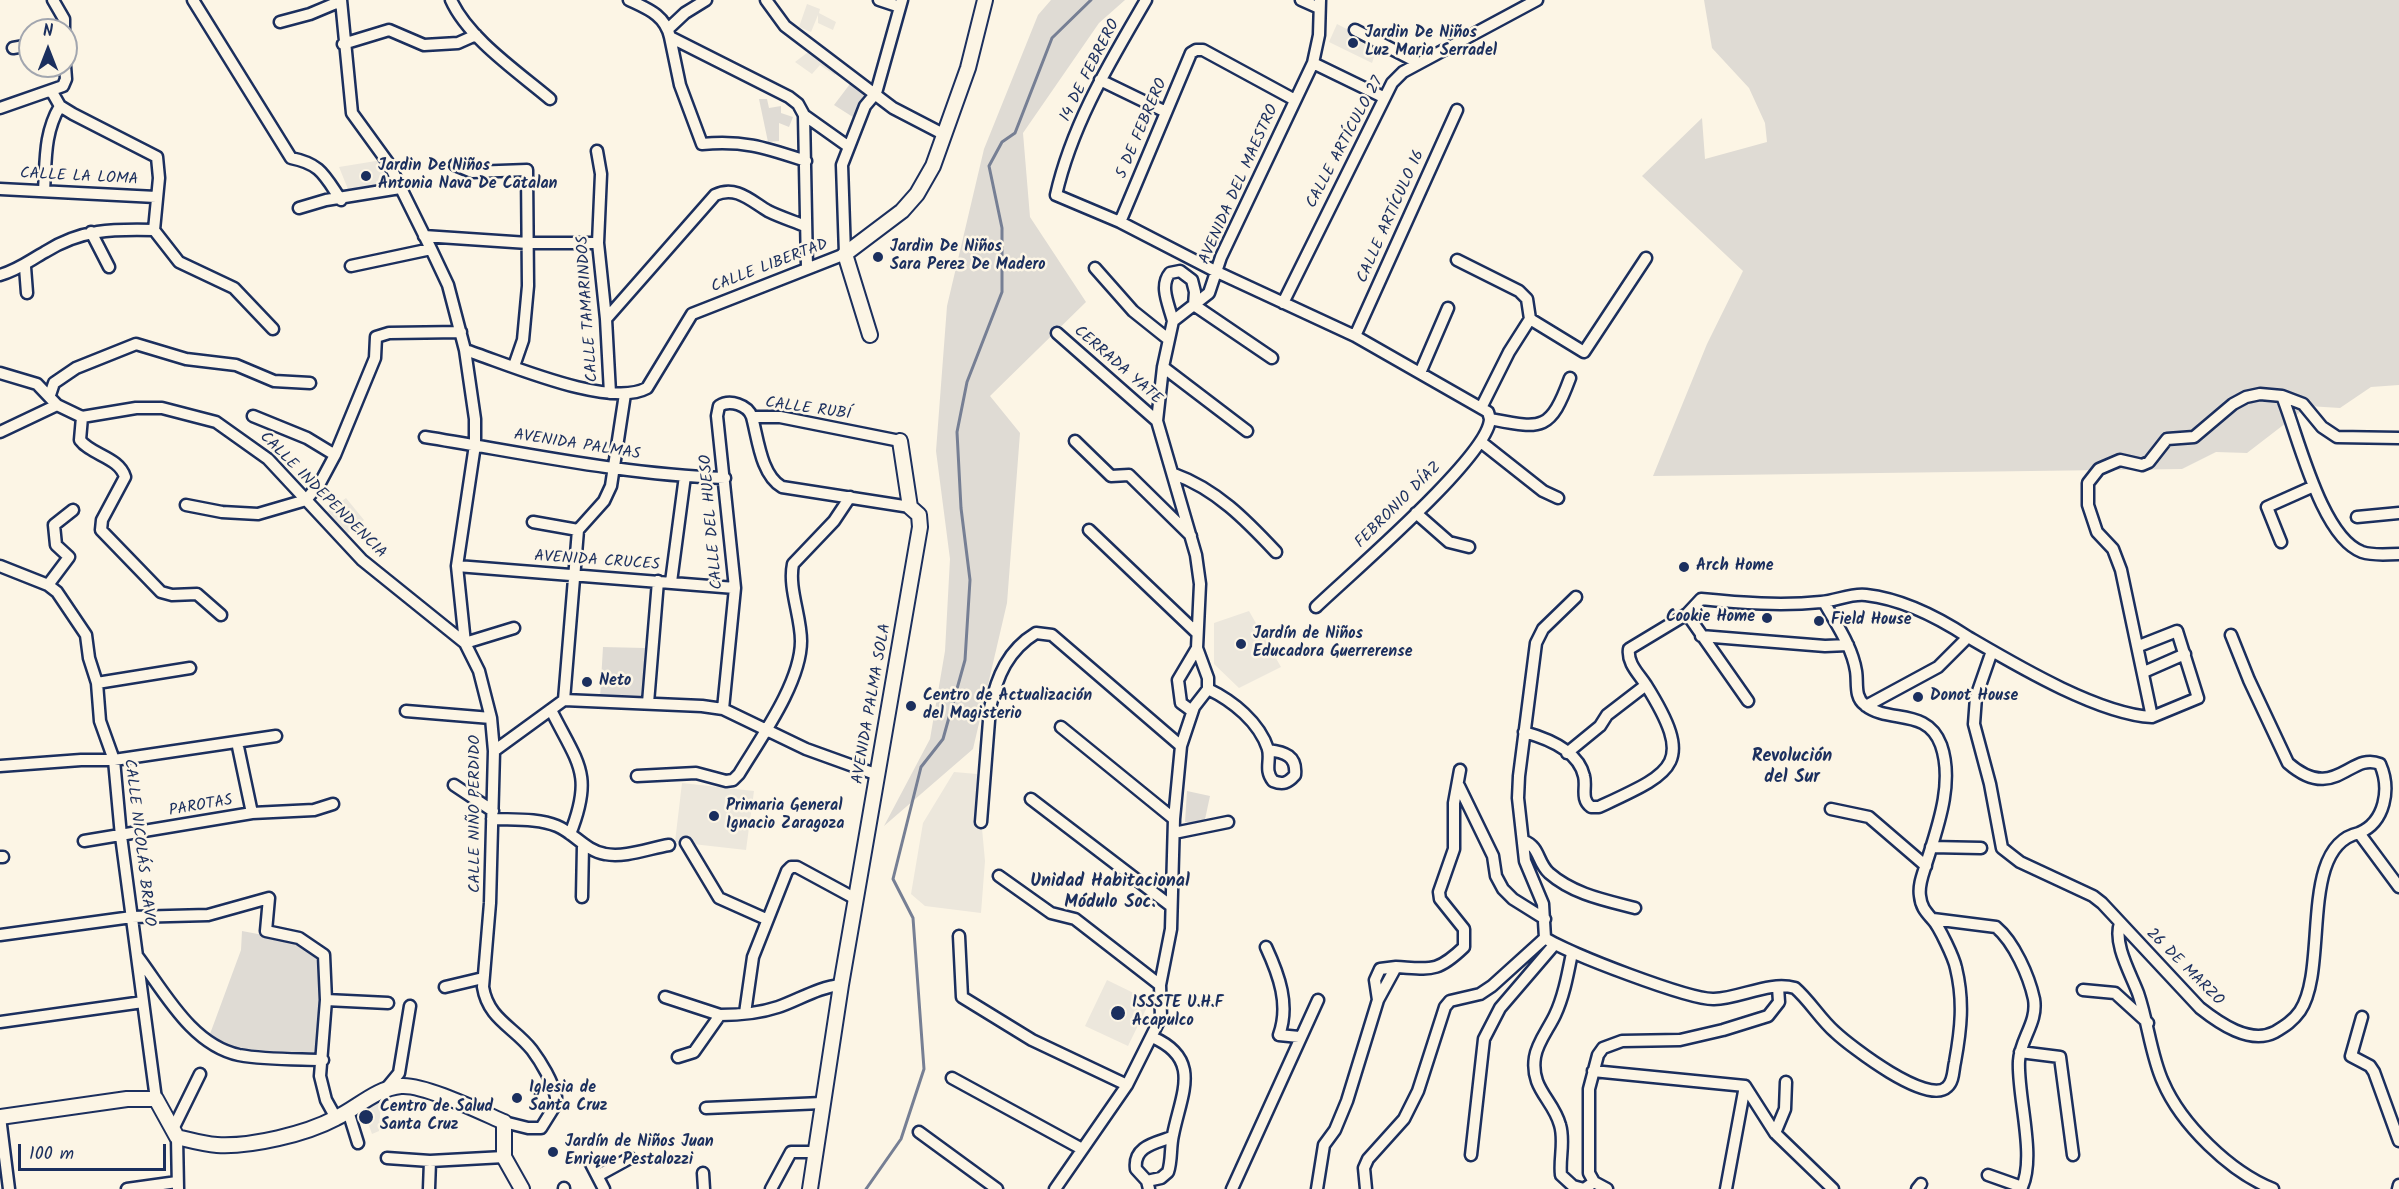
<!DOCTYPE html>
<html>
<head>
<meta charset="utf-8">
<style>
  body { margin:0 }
  #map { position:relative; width:2399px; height:1189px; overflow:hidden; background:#fcf5e5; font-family:Kalam,sans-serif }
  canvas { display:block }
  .north { position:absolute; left:18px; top:18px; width:60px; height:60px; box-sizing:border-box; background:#fcf5e5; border:2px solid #a2a6af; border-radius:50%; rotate:0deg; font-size:16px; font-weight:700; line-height:24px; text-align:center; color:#1b2f5e }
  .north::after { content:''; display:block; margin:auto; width:21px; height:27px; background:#1b2f5e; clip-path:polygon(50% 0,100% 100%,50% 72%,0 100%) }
  .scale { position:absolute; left:18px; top:1144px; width:148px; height:27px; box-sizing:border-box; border:3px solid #1b2f5e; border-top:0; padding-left:8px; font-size:18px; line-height:21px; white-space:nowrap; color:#1b2f5e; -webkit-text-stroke:4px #fcf5e5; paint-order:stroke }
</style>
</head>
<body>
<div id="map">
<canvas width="2399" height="1189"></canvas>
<div class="north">N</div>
<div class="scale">100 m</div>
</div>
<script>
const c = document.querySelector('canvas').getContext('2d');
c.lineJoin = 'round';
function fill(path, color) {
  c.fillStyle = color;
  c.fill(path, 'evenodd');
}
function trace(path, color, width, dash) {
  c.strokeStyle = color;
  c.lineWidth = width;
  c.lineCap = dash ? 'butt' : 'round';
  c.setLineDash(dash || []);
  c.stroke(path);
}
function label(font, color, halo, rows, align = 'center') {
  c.font = font + ' Kalam,sans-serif';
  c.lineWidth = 5;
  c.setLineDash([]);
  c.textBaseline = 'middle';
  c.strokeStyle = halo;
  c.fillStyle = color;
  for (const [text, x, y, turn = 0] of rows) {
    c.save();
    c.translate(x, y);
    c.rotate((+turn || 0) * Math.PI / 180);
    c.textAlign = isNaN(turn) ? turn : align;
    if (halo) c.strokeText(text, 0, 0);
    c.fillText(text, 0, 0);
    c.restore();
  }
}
const built = new Path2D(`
  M807 4 820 9 819 13 836 22 833 30 818 23V15L811 32 799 27Z
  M1337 24 1378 45 1372 63 1329 42Z
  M812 49 839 70 835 75 820 65 812 74 795 62Z
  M382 160 392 186 350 194 339 167Z
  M346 498 364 520 344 536 324 514Z
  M1249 611 1281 667 1239 688 1214 664V623Z
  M954 772 977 774 985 861 981 913 925 906 911 894 923 823Z
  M682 783 754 791 746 850 675 842Z
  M1107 980 1150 1001 1128 1046 1085 1026Z
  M381 1102 379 1131 372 1134 368 1123 355 1124 351 1113Z`);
const green = new Path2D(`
  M1051 0H1125L1099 23 1023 133 1030 217 1086 302 990 396 1020 433 1007 603 973 749 884 826 930 739 945 651 950 559 936 451 947 306 984 149 1038 15Z
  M1704 0H2399V385L2371 387 2340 408 2308 406 2247 453 2216 452 2182 469 1653 476 1707 344 1743 271 1642 176 1702 118 1705 159 1767 142 1765 123 1749 88 1712 48Z
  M853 80 867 92 856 119 834 105Z
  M759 99H767L769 108 781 106V113L793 117 789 127 779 123V141L768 142Z
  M603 647 645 648 642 699 600 698Z
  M1187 791 1210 796 1204 824 1185 822Z
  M242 931 295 941 320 959 324 1001 321 1053C286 1052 235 1060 210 1034L241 950Z`);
const stream = new Path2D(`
  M866 1189 901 1139 924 1069 913 918 893 879 921 767 943 739 965 660 970 580 961 508 957 432 967 382 1002 292V228L989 166 1002 142 1015 133 1052 38 1091 0`);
const street = new Path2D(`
  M53 0 64 19V30
  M193 0 291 158C321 164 324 175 341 200
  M341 0 352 113 389 164 431 249 448 285 465 350 475 419V445L457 566 465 643 479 671 491 718 494 751 490 903 483 987C488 1019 514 1027 532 1050 541 1062 553 1082 556 1097V1104L541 1128H528L504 1122
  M451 0C468 38 518 72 550 99
  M629 0C648 9 665 15 670 37L789 97 798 104 804 115 849 147
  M766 0 785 26 893 108 945 135
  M879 0 900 7
  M1146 0C1110 62 1072 124 1056 195L1120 222 1217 272 1355 336 1488 412 1490 419
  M1301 0 1319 8
  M280 22 310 14 341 1
  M668 29 685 13 706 0
  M1355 30 1419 63
  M670 37 680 85 702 144C745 140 766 148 806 161
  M343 44 389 30 424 45 458 43 476 35
  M13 48 30 45
  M1313 63 1383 97
  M1100 80 1166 112
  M52 92 60 106 73 114 157 157 159 178 154 230 179 262 234 288 273 329
  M0 108 63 86 66 79 65 66
  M804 115 807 268
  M597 151 601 174 598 243 606 319 610 393
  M455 165 472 172 527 170 528 286 523 340 514 366
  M0 189 156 197
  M44 191C46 160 44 133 60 106
  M299 208 326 200 400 188
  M1120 222 1191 53 1196 50H1203L1295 100
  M91 232 109 267
  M424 236 528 243H598
  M1457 260 1519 291 1527 299 1530 319 1509 352 1481 408
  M351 266 431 249
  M25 267 27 293
  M1095 268 1133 311 1168 339
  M0 275C18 270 29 261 45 252 81 229 113 229 154 230
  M1283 303 1392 83 1403 72 1537 0
  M606 319 715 195C736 185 751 201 768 211 780 217 793 221 805 226
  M1530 319 1584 352 1646 258
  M1173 321C1169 305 1159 286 1170 273L1180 271 1192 280 1195 292 1194 305 1272 358
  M1057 333 1157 421
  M1355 336 1457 110
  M465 350C506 363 609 409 647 388L692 314 845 254 842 165 865 106 876 93 902 0
  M1163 367 1247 431
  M0 373 37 384 57 405 82 417 136 408H162L216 422 268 459 362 560 465 643
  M1420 373 1448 308
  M50 395 54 383 76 368 136 344 186 359 236 365 274 381 310 383
  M2282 396C2298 435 2321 537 2362 552 2374 556 2387 554 2399 554
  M253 416 307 438 335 455
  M82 417 80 440C91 455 119 457 125 477L102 520 101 530 161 592 172 595 197 594 221 615
  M752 417C758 439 761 475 782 487L910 507
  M1490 419C1542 429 1550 432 1570 378
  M0 432 57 405
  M425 437C524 453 625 475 725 478
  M1075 441 1111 476 1129 475 1191 536
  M1481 442 1543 491 1558 498
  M1174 474C1216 489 1246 520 1276 552
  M186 505 222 512 258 514 306 500 320 483 335 455 375 358 376 337 389 333 461 332
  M1416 513 1449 542 1469 547
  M2357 517 2399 513
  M533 522 578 530
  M1089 530 1197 633
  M2281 542 2267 507 2314 486
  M0 566 48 585 57 592 86 635 89 658 97 683 100 721 114 760 121 836 156 1099
  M457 566 735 588
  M671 582 685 476
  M48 585 69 557 56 545 54 525 73 510
  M1316 607C1348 576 1489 456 1490 419
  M1687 614 1748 701
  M2231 635 2249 680 2288 763C2335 804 2350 751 2380 764 2391 789 2385 822 2359 833
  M1701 636 1825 646 1848 645
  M465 643 514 628
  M2139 646 2177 631 2198 698 2152 717
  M1992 651 1976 697 1974 724 1990 784 2002 848 2020 862 2093 896 2102 903 2200 1008C2219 1023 2250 1045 2275 1032 2285 1026 2293 1021 2300 1011 2329 968 2298 846 2359 833L2399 887
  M2144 672 2185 654
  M97 683 190 668
  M1208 689C1233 701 1259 722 1268 749 1271 761 1264 770 1273 781 1283 785 1288 783 1295 775 1297 756 1285 752 1268 750
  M564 700 578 530 604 501 611 486 625 394
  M648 703 658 581
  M1866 706 1938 667 1968 637C2016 665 2098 714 2152 717L2121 570 2113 549 2097 532 2088 505V483L2099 469 2120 460 2142 465 2149 462 2167 439 2194 437 2233 404 2246 397 2260 394 2282 396 2303 404 2322 427 2337 437 2399 438
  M723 709 735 588 717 416 719 406C730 399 748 405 752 417H780L900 441
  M551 710C578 764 594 774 570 834
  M406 711 491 718
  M1192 711 1181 703 1178 680 1197 648
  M1061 727 1174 819
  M1524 732C1546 738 1578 750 1584 776 1587 787 1580 799 1591 807H1599C1674 772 1696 765 1646 685 1638 673 1627 663 1629 649L1687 614 1701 599C1741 603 1781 606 1821 602 1836 601 1851 593 1866 595 1902 599 1939 618 1968 637
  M237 742 252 813
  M494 751 564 700 702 706 723 709 806 749 878 775
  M1567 753 1600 726 1607 715 1646 685
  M0 766 81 760H114L276 736
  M637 776 696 773 726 781 733 780 739 774C760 739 801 683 801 641 801 616 788 588 793 564L834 521 850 497
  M454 785 493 811
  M1459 786 1493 856 1496 876 1503 889 1513 899 1545 919
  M1031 799 1171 906
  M1831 809 1869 817 1926 866
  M492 819C513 820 538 818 557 826 574 833 586 851 605 854 625 858 650 848 669 845
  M981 822 990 708C997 676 1008 650 1036 633L1052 635 1181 746
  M1174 833 1228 822
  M84 841 252 813 314 810 333 804
  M1524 841C1540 847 1537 862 1549 873 1573 894 1604 900 1635 908
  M686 843 719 898 766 919
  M1931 847 1981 848
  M0 857H3
  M999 876 1051 913 1075 919 1160 985
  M582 897 583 845
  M1933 919 1996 927C2014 942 2029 976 2034 999 2038 1023 2020 1039 2019 1061 2017 1096 2037 1158 2021 1189
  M2120 923C2113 944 2131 974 2138 993 2148 1022 2151 1056 2163 1082 2181 1124 2230 1172 2273 1189
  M0 935 132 917 208 915 269 898 266 931 299 938 324 955 326 1000 320 1076 326 1100 336 1118
  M959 936 962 997 1032 1040 1127 1085
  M1545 938C1567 953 1690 1000 1714 999 1741 998 1769 981 1795 988 1810 1001 1820 1019 1835 1032 1851 1047 1928 1106 1947 1087 1954 1081 1953 1070 1955 1062 1961 1029 1964 1001 1956 968 1954 958 1939 926 1932 919 1926 912 1921 907 1920 896 1918 884 1924 872 1927 861 1938 826 1954 782 1941 745 1927 707 1889 724 1865 705 1854 697 1858 683 1856 671 1852 646 1836 624 1824 602
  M1545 938 1543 904 1525 861 1518 798 1519 776 1536 643 1543 629 1576 597
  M1266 947C1279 975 1290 1005 1279 1035L1299 1037
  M1572 953C1568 973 1564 996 1555 1015 1549 1028 1537 1043 1535 1057 1530 1089 1553 1099 1560 1125 1565 1141 1559 1159 1561 1175L1573 1186 1584 1189 1594 1182
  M138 957C165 993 192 1045 239 1055 266 1060 295 1059 323 1060
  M445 987 483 978
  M2083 990 2115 993 2148 1023
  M665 997 720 1015C738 1015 760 1013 778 1007 799 1000 818 987 841 985
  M326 1000 388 1003
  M1378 1000 1375 980 1380 969 1396 967
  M745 1013 753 957 787 871 791 867H797L856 899
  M2362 1017 2351 1056 2370 1066 2374 1072 2399 1141
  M0 1022 143 1002
  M2020 1052 2060 1057 2073 1155
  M678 1057 694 1052 720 1015
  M1593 1071 1745 1086 1775 1133 1833 1189
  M952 1078 1082 1149
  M385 1090 399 1073 410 1006
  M706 1108 822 1103
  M348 1111 358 1143
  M0 1117 9 1189
  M173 1129 200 1074
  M919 1132 997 1189
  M1775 1133 1785 1109 1786 1082
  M177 1137 178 1189
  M1471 1155 1484 1039 1500 1008 1554 945
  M387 1158 430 1161 504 1157
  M590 1162 604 1189
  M703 1173 704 1189
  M599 1175 630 1158
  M1988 1175 2022 1187
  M1147 1181 1161 1178 1168 1172C1172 1160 1170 1148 1173 1135 1181 1094 1203 1059 1152 1037
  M127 1189 177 1182
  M429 1189 430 1161
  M564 1189V1188
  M771 1189 791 1152H814
  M1055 1189 1127 1085 1161 1017 1160 985 1171 929 1174 819 1181 746 1194 707 1208 689V678L1197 648 1200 584 1196 555 1157 421 1163 367 1173 321 1209 293 1221 257 1313 63 1319 35 1320 0
  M1149 1189 1147 1181 1136 1169C1133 1146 1156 1143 1172 1137
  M1232 1189 1318 1000
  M1317 1189 1324 1145 1335 1130 1347 1101 1378 1000 1396 967C1431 969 1437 973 1464 947V929L1440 899 1439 892 1454 849V803L1460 770
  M1366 1189 1364 1168 1368 1159 1404 1119 1418 1091 1445 1007 1450 1001 1480 994 1492 986 1545 938
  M1607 1189 1594 1182 1589 1173V1089L1598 1055 1603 1048 1622 1041 1680 1040 1723 1030 1768 1016 1779 1002 1778 987
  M1726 1189 1745 1086
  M1917 1189 1921 1184
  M2398 1189 2399 1185`);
const secondary = new Path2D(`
  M870 335 845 254 902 211 917 194 933 166 968 68 985 0
  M0 1117 127 1099H156L177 1137C190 1140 203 1144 217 1145 251 1147 306 1134 336 1118 357 1108 377 1088 401 1086 424 1084 481 1112 504 1122V1157L522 1189
  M810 1189 841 985 920 527 919 515 910 507 900 441`);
const markers = [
  [1353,43,6,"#1b2f5e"],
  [366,176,6,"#1b2f5e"],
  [878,257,6,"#1b2f5e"],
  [1684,567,6,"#1b2f5e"],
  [1767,618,6,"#1b2f5e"],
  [1819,621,6,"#1b2f5e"],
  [1241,644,6,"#1b2f5e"],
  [587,682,6,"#1b2f5e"],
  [1918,697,6,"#1b2f5e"],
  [911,706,6,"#1b2f5e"],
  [714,816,6,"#1b2f5e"],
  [1118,1013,8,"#1b2f5e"],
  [517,1098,6,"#1b2f5e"],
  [366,1117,8,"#1b2f5e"],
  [553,1152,6,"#1b2f5e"]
];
const poiNames = [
  ["Jardin De Niños",1365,34],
  ["Luz Maria Serradel",1365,52],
  ["Jardin De Niños",378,167],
  ["Antonia Nava De Catalan",378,185],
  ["Jardin De Niños",890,248],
  ["Sara Perez De Madero",890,266],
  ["Arch Home",1696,567],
  ["Cookie Home",1755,618,"right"],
  ["Field House",1831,621],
  ["Jardín de Niños",1253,635],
  ["Educadora Guerrerense",1253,653],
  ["Neto",599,682],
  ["Centro de Actualización",923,697],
  ["del Magisterio",923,715],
  ["Donot House",1930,697],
  ["Primaria General",726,807],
  ["Ignacio Zaragoza",726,825],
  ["ISSSTE U.H.F",1132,1004],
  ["Acapulco",1132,1022],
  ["Iglesia de",529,1089],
  ["Santa Cruz",529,1107],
  ["Centro de Salud",380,1108],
  ["Santa Cruz",380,1126],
  ["Jardín de Niños Juan",565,1143],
  ["Enrique Pestalozzi",565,1161]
];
const streetNames = [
  ["14 DE FEBRERO",1091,71,-63],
  ["5 DE FEBRERO",1143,129,-67],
  ["CALLE ARTÍCULO 27",1346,143,-62],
  ["CALLE LA LOMA",79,178,3],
  ["AVENIDA DEL MAESTRO",1240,185,-66],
  ["CALLE ARTÍCULO 16",1392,217,-66],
  ["CALLE LIBERTAD",770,267,-21],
  ["CALLE TAMARINDOS",589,309,-94],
  ["CERRADA YATE",1117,366,41],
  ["CALLE RUBÍ",808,410,8],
  ["AVENIDA PALMAS",577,446,9],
  ["CALLE INDEPENDENCIA",322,496,45],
  ["FEBRONIO DÍAZ",1399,506,-45],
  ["CALLE DEL HUESO",713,522,-95],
  ["AVENIDA CRUCES",597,562,4],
  ["AVENIDA PALMA SOLA",873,704,-80],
  ["PAROTAS",201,807,-10],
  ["CALLE NIÑO PERDIDO",476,814,-90],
  ["CALLE NICOLÁS BRAVO",138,843,83],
  ["26 DE MARZO",2184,968,45]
];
const neighbourhoodNames = [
  ["Revolución",1792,758],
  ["del Sur",1792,779],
  ["Unidad Habitacional",1110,883],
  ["Módulo Soc.",1110,904]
];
fill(built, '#ece7dc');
fill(green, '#dfdbd4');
trace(stream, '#767f94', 3);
trace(street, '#1b2f5e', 15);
trace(secondary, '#1b2f5e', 18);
trace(street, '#fcf5e5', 10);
trace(secondary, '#fcf5e5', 14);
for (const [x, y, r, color] of markers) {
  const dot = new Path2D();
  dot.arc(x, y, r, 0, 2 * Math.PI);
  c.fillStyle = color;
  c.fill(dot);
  trace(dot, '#fcf5e5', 2);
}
label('bold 16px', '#1b2f5e', '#fcf5e5', poiNames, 'left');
label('16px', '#1b2f5e', '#fcf5e5', streetNames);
label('bold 18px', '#1b2f5e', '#fcf5e5', neighbourhoodNames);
</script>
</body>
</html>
